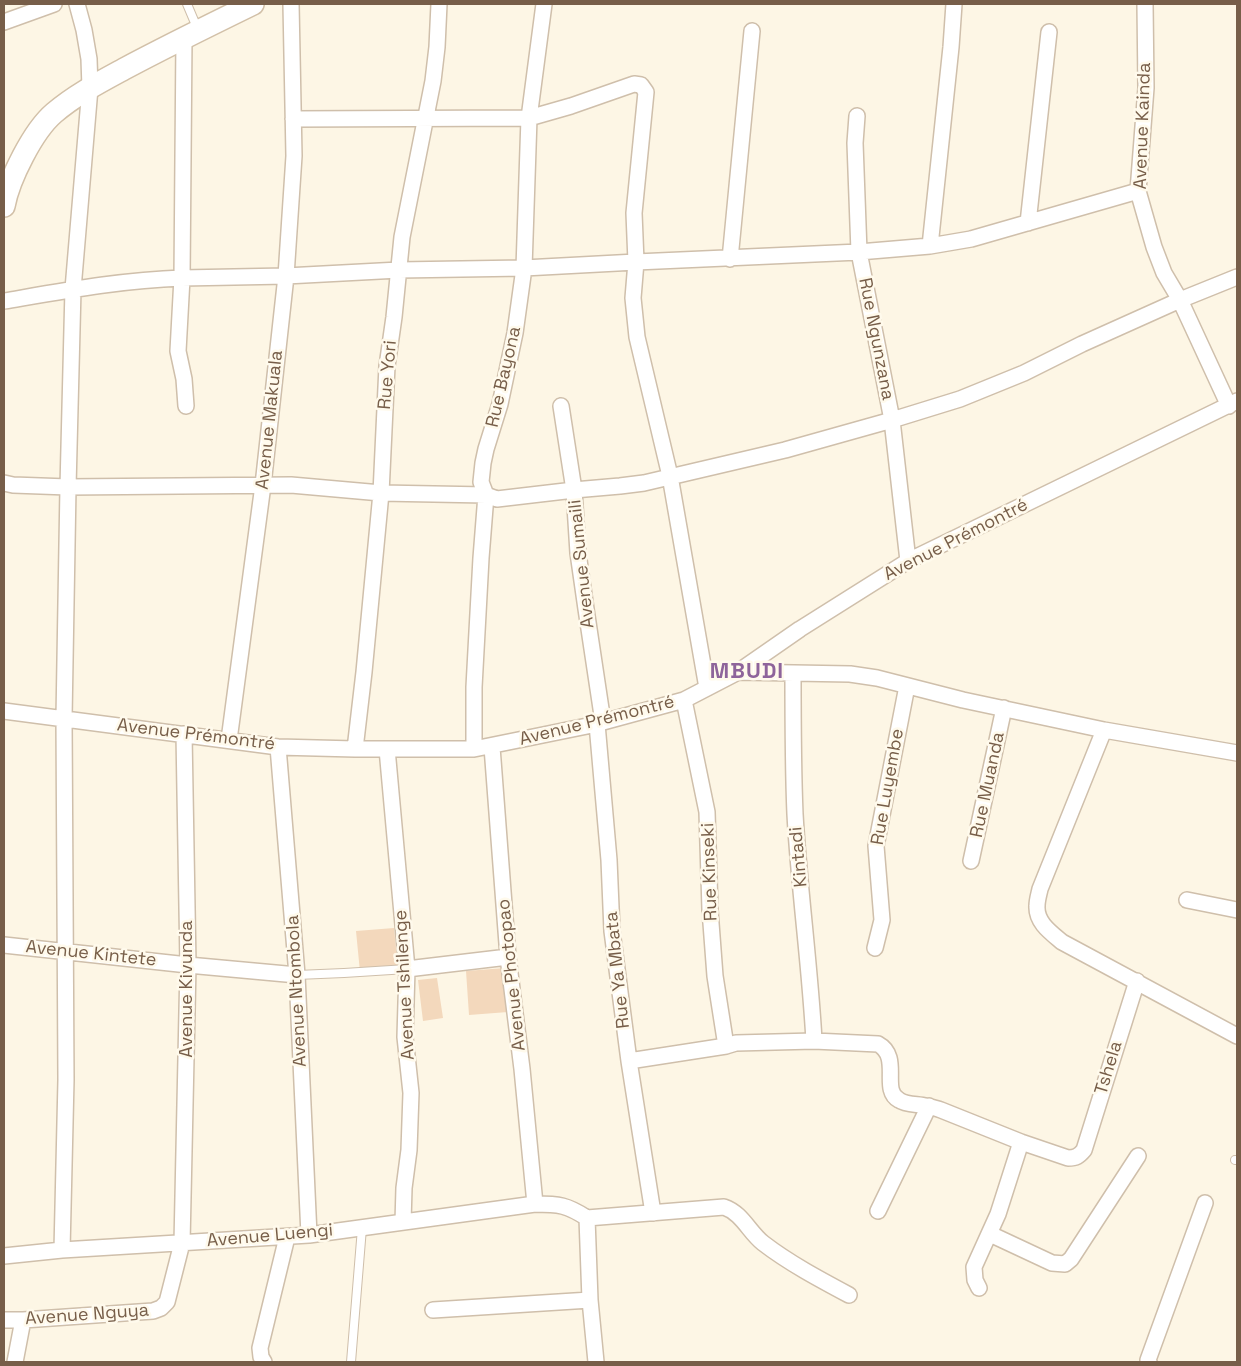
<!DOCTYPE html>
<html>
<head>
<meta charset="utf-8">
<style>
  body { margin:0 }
  #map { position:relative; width:1241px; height:1366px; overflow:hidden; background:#fdf6e5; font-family:"Space Grotesk",sans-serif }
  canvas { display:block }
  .frame { position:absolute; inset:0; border:5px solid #775e49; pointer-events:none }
</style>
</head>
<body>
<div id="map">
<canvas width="1241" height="1366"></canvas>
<div class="frame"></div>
</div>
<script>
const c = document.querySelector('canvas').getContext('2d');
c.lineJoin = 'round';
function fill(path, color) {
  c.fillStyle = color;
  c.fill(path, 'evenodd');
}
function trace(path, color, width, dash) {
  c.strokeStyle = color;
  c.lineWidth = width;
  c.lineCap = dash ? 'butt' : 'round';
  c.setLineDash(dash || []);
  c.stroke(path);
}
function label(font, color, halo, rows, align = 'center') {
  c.font = font + ' "Space Grotesk",sans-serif';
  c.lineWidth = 5;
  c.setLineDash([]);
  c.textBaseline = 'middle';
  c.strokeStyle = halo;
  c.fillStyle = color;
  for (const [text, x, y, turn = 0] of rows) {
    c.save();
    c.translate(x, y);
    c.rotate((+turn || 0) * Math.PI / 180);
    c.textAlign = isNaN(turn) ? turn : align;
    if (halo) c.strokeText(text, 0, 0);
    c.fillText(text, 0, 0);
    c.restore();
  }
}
const building = new Path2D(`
  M394 928 398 968 360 972 356 931Z
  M505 968 508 1012 469 1015 466 971Z
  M437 978 443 1018 423 1021 418 980Z`);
const lane = new Path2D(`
  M187 4 198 30
  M297 975 344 973 407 969
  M1235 1160H1237
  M351 1362 362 1228`);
const street = new Path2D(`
  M291 4 294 156 286 276 399 270 524 268 636 262 634 213 646 92 641 85 634 84 571 106 529 118 293 119
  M1145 4 1146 88 1138 191 1154 247 1164 273 1180 300 1229 406
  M4 22 54 4
  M857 116 855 143 859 252 892 420 908 561
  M1028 223 1049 32
  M930 246 951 47 954 4
  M730 259 752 31
  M4 301C63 291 122 280 182 278L184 37
  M186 406 184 379 178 351 182 278 286 276 263 485 229 740
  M561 406 574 490 578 553 586 609 603 722
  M4 483 13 485 68 487 291 485 381 493 486 495 497 499 574 490 620 486 644 483 785 450 892 420 960 399 1024 373 1082 344 1180 300 1237 277
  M738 672 850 674 877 678 963 700 1104 730 1237 753
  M793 673C793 720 793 767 795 814 799 889 810 965 814 1041
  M707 688 670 476 637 337 633 298 636 262 859 252 930 246 971 239 1138 191
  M684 700 707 812 710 910 715 976 726 1046
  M4 711 278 747 355 749H474L597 724 603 722 684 700 738 672 800 629 908 561 1237 401
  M597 724 609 860 612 931 629 1061 653 1213
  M1104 730 1040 889C1039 894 1037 900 1037 906 1036 922 1050 932 1062 942L1237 1036
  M278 747 297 975 309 1235
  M492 747 508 957 522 1069 535 1204
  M355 749 364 672 381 493 387 366 394 317 402 237 433 81 437 47 439 4
  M387 749 407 969 405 1037 411 1093 409 1150 404 1188 403 1222
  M474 749V687L481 558 486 495 481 482 483 463 486 449 500 404 515 333 524 268 529 118 544 4
  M971 861 1004 708
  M1187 900 1237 910
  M4 945 188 965 297 975
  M875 948 882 920 876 846 907 686
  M407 969 508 957
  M629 1061 726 1046 736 1043 814 1041 878 1044C902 1057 880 1090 899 1100 906 1105 918 1104 926 1106 931 1107 936 1108 941 1110L1021 1142 998 1214 974 1267 975 1280 979 1288
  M1021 1142 1068 1158C1076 1158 1079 1156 1084 1150L1137 981
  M878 1211 929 1106
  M587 1218 724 1207C742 1213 749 1232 763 1243 789 1263 819 1279 849 1295
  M990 1234 1052 1263 1065 1264 1071 1259 1138 1156
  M62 1250 66 1080 64 718 68 487 73 289 90 88 89 59 84 30 77 4
  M4 1256 62 1250 309 1235 535 1204C559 1204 567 1205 587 1218L590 1300 596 1362
  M433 1310 590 1300
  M4 1320H23L153 1311 161 1308 167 1302 182 1243 188 965 184 734
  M15 1362 23 1320
  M264 1362 261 1357 260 1348 287 1237
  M1149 1362 1148 1360 1205 1203`);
const secondary = new Path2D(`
  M4 206C9 179 33 131 54 113 75 95 100 82 124 69 167 46 210 25 253 4`);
const streetNames = [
  ["Avenue Kainda",1143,126,-88],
  ["Rue Ngunzana",876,339,79],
  ["Rue Yori",388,375,-85],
  ["Rue Bayona",504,377,-77],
  ["Avenue Makuala",270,420,-84],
  ["Avenue Prémontré",956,540,-27],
  ["Avenue Sumaili",582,564,-96],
  ["Avenue Prémontré",597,721,-14],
  ["Avenue Prémontré",196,735,7],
  ["Rue Muanda",988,785,-78],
  ["Rue Luyembe",888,787,-80],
  ["Kintadi",799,857,-95],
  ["Rue Kinseki",710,872,-92],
  ["Avenue Kintete",91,954,6],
  ["Rue Ya Mbata",618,970,-96],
  ["Avenue Photopao",512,975,-96],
  ["Avenue Tshilenge",405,985,-93],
  ["Avenue Kivunda",187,989,-90],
  ["Avenue Ntombola",297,991,-93],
  ["Tshela",1109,1068,-73],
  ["Avenue Luengi",270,1236,-5],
  ["Avenue Nguya",87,1315,-4]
];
const districtNames = [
  ["MBUDI",747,672]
];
fill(building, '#f3d8bc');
trace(lane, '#cfbfab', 10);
trace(street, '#cfbfab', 18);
trace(secondary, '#d2c0a8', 24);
trace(lane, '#fff', 8);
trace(street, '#fff', 15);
trace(secondary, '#fff', 21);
label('18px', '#775e49', '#fffaec', streetNames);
c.letterSpacing = '1px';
label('bold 22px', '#8e649b', '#fffaec', districtNames);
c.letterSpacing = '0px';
</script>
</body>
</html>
